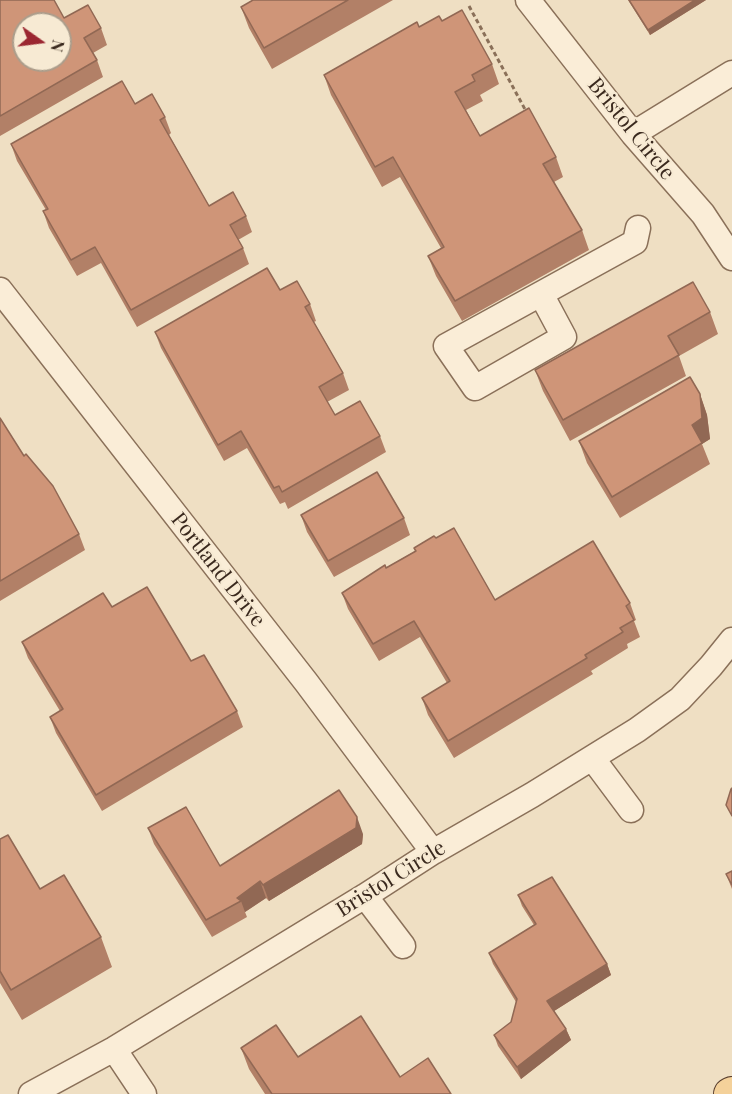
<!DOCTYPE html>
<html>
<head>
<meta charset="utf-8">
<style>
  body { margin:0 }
  #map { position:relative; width:732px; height:1094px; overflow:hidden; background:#efdfc3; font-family:"Playfair Display",serif }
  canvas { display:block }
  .north { position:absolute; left:12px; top:12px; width:60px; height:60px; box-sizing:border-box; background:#f7ead3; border:2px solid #ab9d8b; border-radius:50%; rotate:104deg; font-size:16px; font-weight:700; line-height:24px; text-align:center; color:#3a291e }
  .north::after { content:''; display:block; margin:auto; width:21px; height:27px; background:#9b2731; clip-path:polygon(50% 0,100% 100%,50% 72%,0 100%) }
</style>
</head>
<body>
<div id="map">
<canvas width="732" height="1094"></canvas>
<div class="north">N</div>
</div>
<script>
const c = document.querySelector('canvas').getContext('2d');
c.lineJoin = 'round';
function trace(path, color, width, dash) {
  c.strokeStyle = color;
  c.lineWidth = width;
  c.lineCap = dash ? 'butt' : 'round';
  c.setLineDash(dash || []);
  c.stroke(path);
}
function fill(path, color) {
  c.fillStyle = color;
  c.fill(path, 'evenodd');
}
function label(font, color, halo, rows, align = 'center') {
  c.font = font + ' "Playfair Display",serif';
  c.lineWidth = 4.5;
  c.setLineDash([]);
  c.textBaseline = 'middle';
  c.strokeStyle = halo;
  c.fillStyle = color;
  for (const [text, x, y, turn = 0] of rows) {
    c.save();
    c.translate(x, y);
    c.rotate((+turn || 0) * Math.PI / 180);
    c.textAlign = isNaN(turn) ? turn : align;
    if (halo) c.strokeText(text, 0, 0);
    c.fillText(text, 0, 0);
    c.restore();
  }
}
const path = new Path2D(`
  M469 6 527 113`);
const minor = new Path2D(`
  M528 0 633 134 703 214 732 258
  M633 134 732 73
  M0 290 306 682 433 852
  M541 294 564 337 475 388 446 346 635 242 638 228
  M593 759 631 810
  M365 896 403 946
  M114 1049 144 1094
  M31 1094 114 1049 365 896 433 852 532 795 637 730 680 699 711 666 732 640`);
const major = new Path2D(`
  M730 1094 732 1093`);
const wall = new Path2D(`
  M0 0 101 28 107 45 93 53 97 60 103 77 0 136Z
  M253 0H393L272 69 249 28 241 7Z
  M628 0H706L650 35Z
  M442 21 492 64 499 84 480 95 483 101 466 110 480 136 556 157 563 177 554 182 582 230 589 250 462 321 436 276 428 256 441 248 400 177 382 187 331 95 324 75 419 27Z
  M135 104 165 117 171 133 169 135 209 206 246 216 252 232 238 240 243 248 249 264 137 327 101 263 77 276 49 228 43 211 46 210 17 161 11 144Z
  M280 290 310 304 316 321 314 322 343 373 349 390 327 402 335 415 380 436 386 452 288 509 285 502 280 504 247 448 224 461 161 348 155 332Z
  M710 312 718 334 679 356 686 376 570 441 543 391 535 370Z
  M700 394 707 415 710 439 702 444 710 464 620 518 587 463 579 441Z
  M0 418 24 456 79 534 85 550 0 601Z
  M301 515 404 518 410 535 334 577 307 532Z
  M436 538 495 600 630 603 636 620 634 621 640 637 627 644 628 648 591 671 593 674 454 758 428 715 422 698 447 683 420 637 379 661 348 609 342 593 415 551 414 548Z
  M112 607 191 661 237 711 243 727 102 811 56 733 50 717 60 711 28 658 22 642Z
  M148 828 220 866 363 834 362 844 269 901 266 898 245 912 247 917 212 937 154 844Z
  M0 839 40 889 101 937 112 967 22 1020 0 983Z
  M732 871V889L726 874Z
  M518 895 607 964 611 975 554 1011 566 1029 571 1040 521 1079 498 1046 494 1035 511 1022 516 1002 493 964 489 953 534 925 522 906Z
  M241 1048 400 1077 451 1094H265L249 1069Z`);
const shadedWall = new Path2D(`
  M695 0H706L650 35 648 30Z
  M700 394 707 415 710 439 702 444 692 425Z
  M357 817 363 834 362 844 269 901 263 885Z
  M260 881 266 898 245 912 241 901 237 898Z
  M607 964 611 975 551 1013 547 1001Z
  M566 1029 571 1040 521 1079 517 1067Z`);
const building = new Path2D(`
  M0 0H54L64 18 88 5 101 28 84 38 97 60 0 116ZM24 24H60V60H24Z
  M253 0H348L264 48 241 7Z
  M629 0H695L648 30Z
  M462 10 492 64 472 75 475 81 455 92 480 136 529 108 556 157 543 164 582 230 455 301 428 256 444 247 393 157 375 167 324 75 417 22 419 27 439 16 442 21Z
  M122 81 135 104 152 94 165 117 160 120 209 206 233 192 246 216 230 225 243 248 131 310 95 247 71 260 43 211 48 209 11 144Z
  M267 268 280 290 297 281 310 304 305 307 343 373 319 387 335 415 360 401 380 436 282 492 279 486 274 488 241 431 218 445 155 332Z
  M693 282 710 312 668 336 679 355 563 420 535 370Z
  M690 377 700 394 702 418 692 425 702 443 612 497 579 441Z
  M0 418 24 456 26 454 53 486 79 534 0 581Z
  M377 472 404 518 328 561 301 515Z
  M454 528 495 600 593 541 630 603 626 606 634 620 620 628 623 632 585 655 587 658 448 741 422 698 450 681 414 621 373 644 342 593 385 565 386 568 416 551 414 548 434 536 436 538Z
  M147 587 191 661 204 655 237 711 96 795 50 717 63 709 22 642 103 593 112 607Z
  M732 788V816L726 805 731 789Z
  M339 790 357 817 356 828 263 885 260 881 237 898 241 901 206 920 148 828 186 807 220 866Z
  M8 835 40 889 64 875 101 937 11 990 0 971V839Z
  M732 871V885L726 874Z
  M552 877 607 964 547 1001 566 1029 517 1067 494 1035 511 1022 517 999 489 953 536 924 518 895Z
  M361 1016 400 1077 428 1058 451 1094H272L241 1048 276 1025 298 1057Z`);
const streetNames = [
  ["Bristol Circle",631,129,51],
  ["Portland Drive",218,570,52],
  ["Bristol Circle",391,879,-32]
];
trace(minor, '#8a7059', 27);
trace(major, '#583e2e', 34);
trace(path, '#8a7059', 3, [4.5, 3]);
trace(minor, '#faedd7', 24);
trace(major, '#f4d19a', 32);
fill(wall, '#b28067');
fill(shadedWall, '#916854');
fill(building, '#cf9578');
trace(building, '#916854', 1.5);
label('21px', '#3a291e', '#f7ead3', streetNames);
</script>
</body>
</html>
